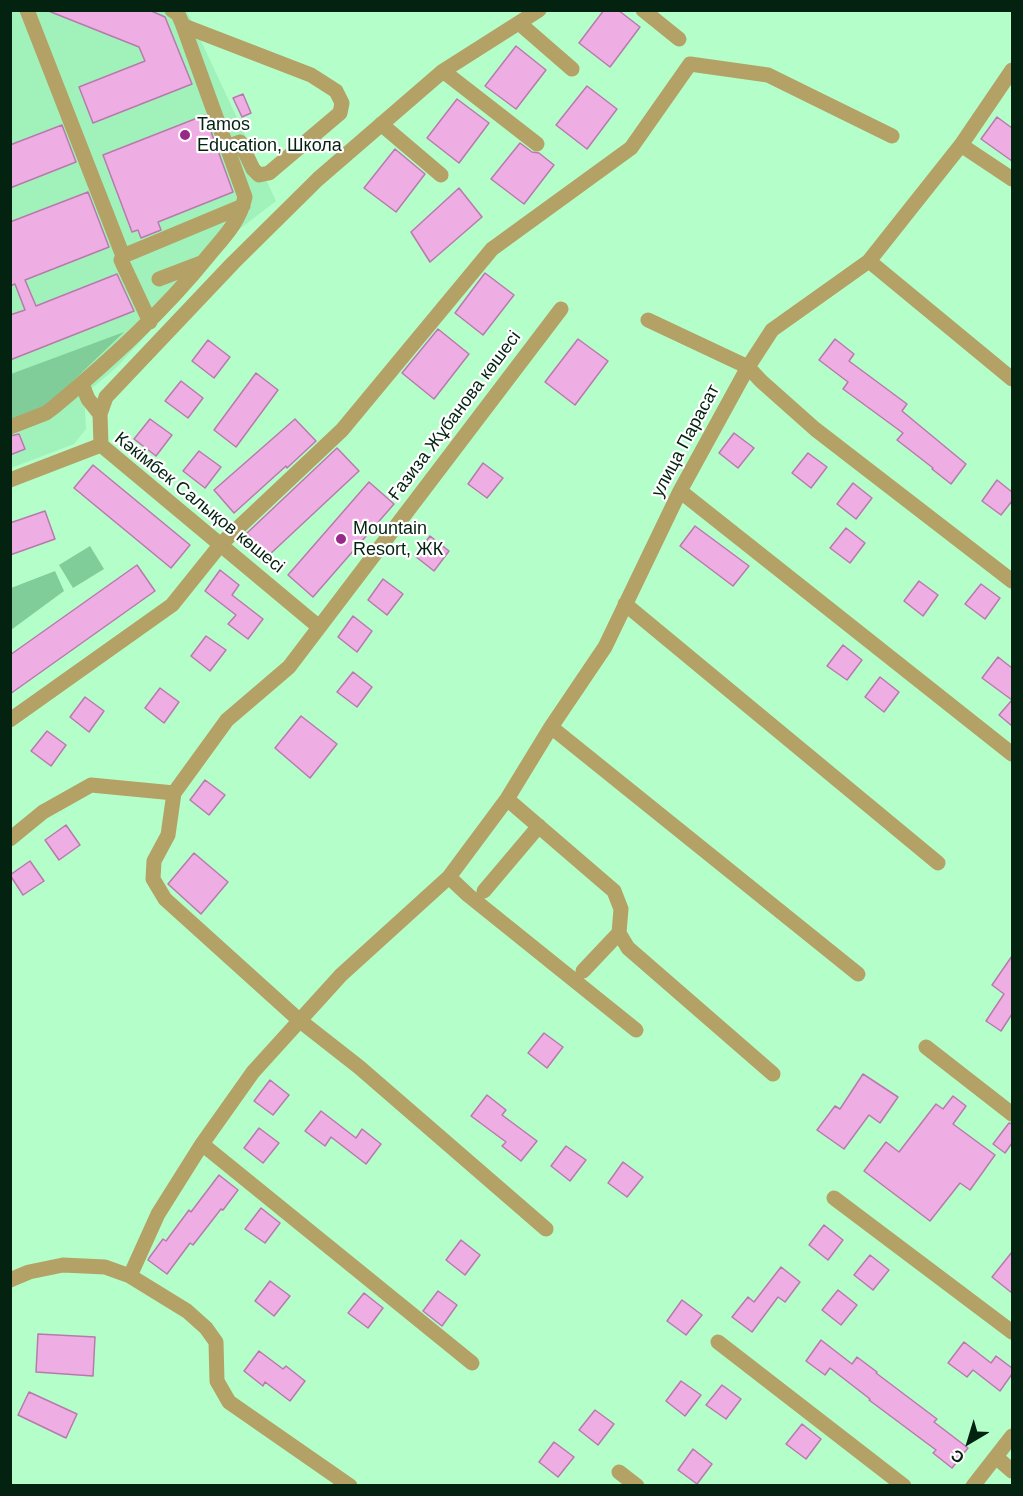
<!DOCTYPE html>
<html>
<head>
<meta charset="utf-8">
<style>
  body { margin:0 }
  #map { position:relative; width:1023px; height:1496px; overflow:hidden; background:#b4feca; font-family:Arial,sans-serif }
  canvas { display:block }
  .frame { position:absolute; inset:0; border:12px solid #042210; pointer-events:none }
  .north { position:absolute; left:939px; top:1412px; width:60px; height:60px; -webkit-text-stroke:4px #fff; paint-order:stroke; rotate:218deg; font-size:16px; font-weight:700; line-height:24px; text-align:center; color:#042210 }
  .north::after { content:''; display:block; margin:auto; width:21px; height:27px; background:#042210; clip-path:polygon(50% 0,100% 100%,50% 72%,0 100%) }
</style>
</head>
<body>
<div id="map">
<canvas width="1023" height="1496"></canvas>
<div class="frame"></div>
<div class="north">С</div>
</div>
<script>
const c = document.querySelector('canvas').getContext('2d');
c.lineJoin = 'round';
function fill(path, color) {
  c.fillStyle = color;
  c.fill(path, 'evenodd');
}
function trace(path, color, width, dash) {
  c.strokeStyle = color;
  c.lineWidth = width;
  c.lineCap = dash ? 'butt' : 'round';
  c.setLineDash(dash || []);
  c.stroke(path);
}
function label(font, color, halo, rows, align = 'center') {
  c.font = font + ' Arial,sans-serif';
  c.lineWidth = 4.5;
  c.setLineDash([]);
  c.textBaseline = 'middle';
  c.strokeStyle = halo;
  c.fillStyle = color;
  for (const [text, x, y, turn = 0] of rows) {
    c.save();
    c.translate(x, y);
    c.rotate((+turn || 0) * Math.PI / 180);
    c.textAlign = isNaN(turn) ? turn : align;
    if (halo) c.strokeText(text, 0, 0);
    c.fillText(text, 0, 0);
    c.restore();
  }
}
const built = new Path2D(`
  M11 11H187L276 201 237 231 173 306 117 367 84 395 86 429 74 444 11 468Z`);
const green = new Path2D(`
  M124 332 48 405 11 422V374Z
  M90 546 104 569 73 588 59 565Z
  M55 571 64 591 11 630V588Z`);
const building = new Path2D(`
  M46 10H149L165 17 192 84 93 123 79 87 145 61 139 47Z
  M604 10H618L640 27 610 67 579 43Z
  M516 46 546 70 516 109 485 86Z
  M587 86 617 109 587 149 556 125Z
  M243 94 251 113 242 117 233 98Z
  M457 99 489 123 459 163 427 138Z
  M205 115 233 192 158 222 161 230 141 238 138 230 132 232 103 155Z
  M997 117 1012 128V161L981 139Z
  M62 125 76 162 10 188V145Z
  M520 143 532 152 539 153 554 165 524 204 491 179Z
  M395 149 425 174 396 212 364 188Z
  M459 188 482 217 430 262 411 232Z
  M88 192 109 247 25 280 36 306 117 274 134 311 10 360V315L25 310 15 284 10 286V222Z
  M485 273 514 295 483 335 455 313Z
  M438 329 469 354 434 399 402 373Z
  M578 339 608 361 575 405 545 382Z
  M835 339 854 354 849 361 907 404 902 411 966 464 951 484 932 469 933 468 897 440 903 433 843 389 848 382 819 360Z
  M208 340 230 357 214 378 192 361Z
  M256 373 278 390 236 447 214 430Z
  M181 381 203 398 188 418 165 401Z
  M150 419 172 435 156 456 134 439Z
  M295 419 316 441 287 468 286 466 234 513 214 490Z
  M734 433 754 448 738 468 719 453Z
  M19 434 25 449 10 455V436Z
  M337 448 359 471 268 556 247 533Z
  M199 451 221 467 205 488 183 471Z
  M808 453 827 467 811 488 792 473Z
  M483 463 503 478 487 498 468 484Z
  M93 465 190 545 171 568 74 488Z
  M997 480 1012 492V501L1001 515 982 501Z
  M369 482 394 504 313 597 288 575Z
  M853 483 872 498 856 519 837 504Z
  M45 511 55 539 10 555V523Z
  M695 526 749 566 733 586 680 546Z
  M846 528 865 543 850 563 830 548Z
  M430 536 449 551 434 571 415 556Z
  M137 565 155 591 10 694V655Z
  M220 570 239 585 232 595 263 619 248 639 228 624 236 615 205 591Z
  M383 579 403 594 387 615 368 600Z
  M919 581 938 595 923 616 904 601Z
  M981 584 1000 598 985 619 965 604Z
  M353 616 372 631 357 652 338 637Z
  M206 636 226 650 210 671 191 656Z
  M843 645 862 660 847 680 827 666Z
  M998 657 1012 668V726L999 715 1012 700 982 678Z
  M353 672 372 687 357 707 337 692Z
  M880 677 899 692 884 712 865 697Z
  M160 688 179 702 164 723 145 708Z
  M85 697 104 711 89 732 70 717Z
  M301 716 337 744 310 778 275 748Z
  M47 731 66 745 51 766 31 751Z
  M205 780 225 795 209 815 190 800Z
  M66 825 80 845 59 860 45 840Z
  M194 853 228 882 201 914 168 884Z
  M30 861 44 881 23 895 10 875Z
  M1012 956V1014L1001 1031 986 1021 1004 994 992 985Z
  M544 1033 563 1047 547 1068 528 1053Z
  M863 1074 898 1097 880 1123 869 1115 844 1149 817 1130 835 1106 840 1109Z
  M270 1080 289 1095 273 1115 254 1101Z
  M487 1095 506 1110 502 1115 537 1141 521 1161 502 1146 506 1142 471 1116Z
  M953 1096 966 1106 953 1124 995 1155 970 1190 960 1183 930 1221 864 1171 886 1142 899 1152 936 1104 943 1109Z
  M321 1111 356 1138 362 1129 381 1144 366 1164 331 1137 325 1146 305 1131Z
  M1009 1123 1012 1124V1143L1005 1153 993 1144Z
  M259 1128 279 1143 263 1163 244 1148Z
  M566 1146 586 1160 570 1181 551 1166Z
  M623 1162 643 1177 627 1197 608 1183Z
  M219 1175 238 1190 223 1210 221 1209 193 1245 190 1243 167 1274 148 1260 149 1258 163 1239 166 1241 189 1210 191 1212Z
  M261 1208 280 1223 265 1243 245 1229Z
  M824 1225 843 1240 828 1260 809 1245Z
  M461 1240 480 1255 465 1275 446 1260Z
  M1012 1252V1293L992 1277Z
  M870 1255 889 1270 873 1290 854 1275Z
  M781 1267 800 1282 785 1302 778 1297 752 1332 732 1317 748 1297 754 1302Z
  M270 1281 290 1296 274 1316 255 1301Z
  M838 1290 857 1305 841 1325 822 1310Z
  M438 1291 457 1305 442 1326 423 1311Z
  M364 1293 383 1308 368 1328 348 1313Z
  M682 1300 702 1315 686 1335 667 1321Z
  M38 1334 95 1337 93 1376 36 1372Z
  M821 1340 852 1364 857 1357 877 1372 876 1373 937 1419 934 1422 968 1448 952 1468 933 1453 936 1450 869 1400 870 1399 830 1368 825 1375 806 1361Z
  M964 1342 991 1363 996 1356 1012 1368V1374L1000 1391 973 1370 967 1377 948 1363Z
  M259 1351 283 1369 286 1366 305 1381 290 1401 265 1382 263 1386 244 1371Z
  M681 1381 701 1395 685 1416 666 1401Z
  M722 1385 741 1399 726 1419 706 1405Z
  M29 1392 77 1414 66 1438 18 1415Z
  M595 1410 614 1424 598 1445 579 1430Z
  M802 1424 821 1439 806 1459 786 1444Z
  M554 1442 574 1457 558 1477 539 1462Z
  M693 1449 712 1464 697 1484 678 1470Z`);
const minor = new Path2D(`
  M27 10 123 256
  M643 10 679 39
  M519 23 572 69
  M184 26 311 75 336 91 342 103 340 113 269 173 259 175 253 169 240 142 227 147
  M443 71 537 144
  M381 124 441 175
  M961 145 1012 179
  M869 261 1012 379
  M159 279 201 263
  M648 320 748 367 761 381 815 429 1012 581
  M150 322 121 260 123 256 243 206
  M82 384 88 399 100 414
  M10 427 46 413 54 407C110 360 163 312 209 255 224 237 240 221 245 197L182 23 178 14 172 10
  M101 445 100 414 106 397 233 263 318 179 443 71 539 10
  M10 480 101 445 319 627
  M680 491 1012 754
  M625 604 938 863
  M10 720 172 605 221 544 342 430 492 249 631 148 690 64 768 75 892 136
  M551 727 858 974
  M174 793 168 835 154 861 153 879 165 899 299 1020 359 1067 546 1229
  M507 799 614 891 621 909 619 933 628 948 773 1074
  M10 839 43 812 91 785 174 793 227 720 289 667 561 309
  M449 877 468 895 636 1030
  M484 891 539 826
  M583 971 619 933
  M926 1047 1012 1114
  M202 1144 472 1363
  M834 1198 1012 1332
  M130 1276 158 1214 202 1144 253 1072 341 975 449 877 507 799 551 727 605 647 680 491 748 367 772 330 869 261 961 145 1012 70
  M10 1280 29 1272 63 1265 105 1267 130 1276 187 1311 206 1328 216 1342 217 1381 229 1402 350 1486
  M718 1342 904 1486
  M996 1457 1012 1471
  M619 1472 637 1486
  M973 1486 1012 1436`);
const markers = [
  [185,135,6,"#972989"],
  [341,539,6,"#972989"]
];
const poiNames = [
  ["Tamos",197,125],
  ["Education, Школа",197,146],
  ["Mountain",353,529],
  ["Resort, ЖК",353,550]
];
const streetNames = [
  ["Ғазиза Жұбанова көшесі",455,416,-53],
  ["улица Парасат",686,441,-62],
  ["Кәкімбек Салықов көшесі",199,503,39]
];
fill(built, '#a1f1ba');
fill(green, '#81cd99');
fill(building, '#efaee3');
trace(building, '#b87aac', 1.5);
trace(minor, '#b3a166', 15);
for (const [x, y, r, color] of markers) {
  const dot = new Path2D();
  dot.arc(x, y, r, 0, 2 * Math.PI);
  c.fillStyle = color;
  c.fill(dot);
  trace(dot, '#fff', 2);
}
label('18px', '#042210', '#fff', poiNames, 'left');
label('18px', '#042210', '#fff', streetNames);
</script>
</body>
</html>
